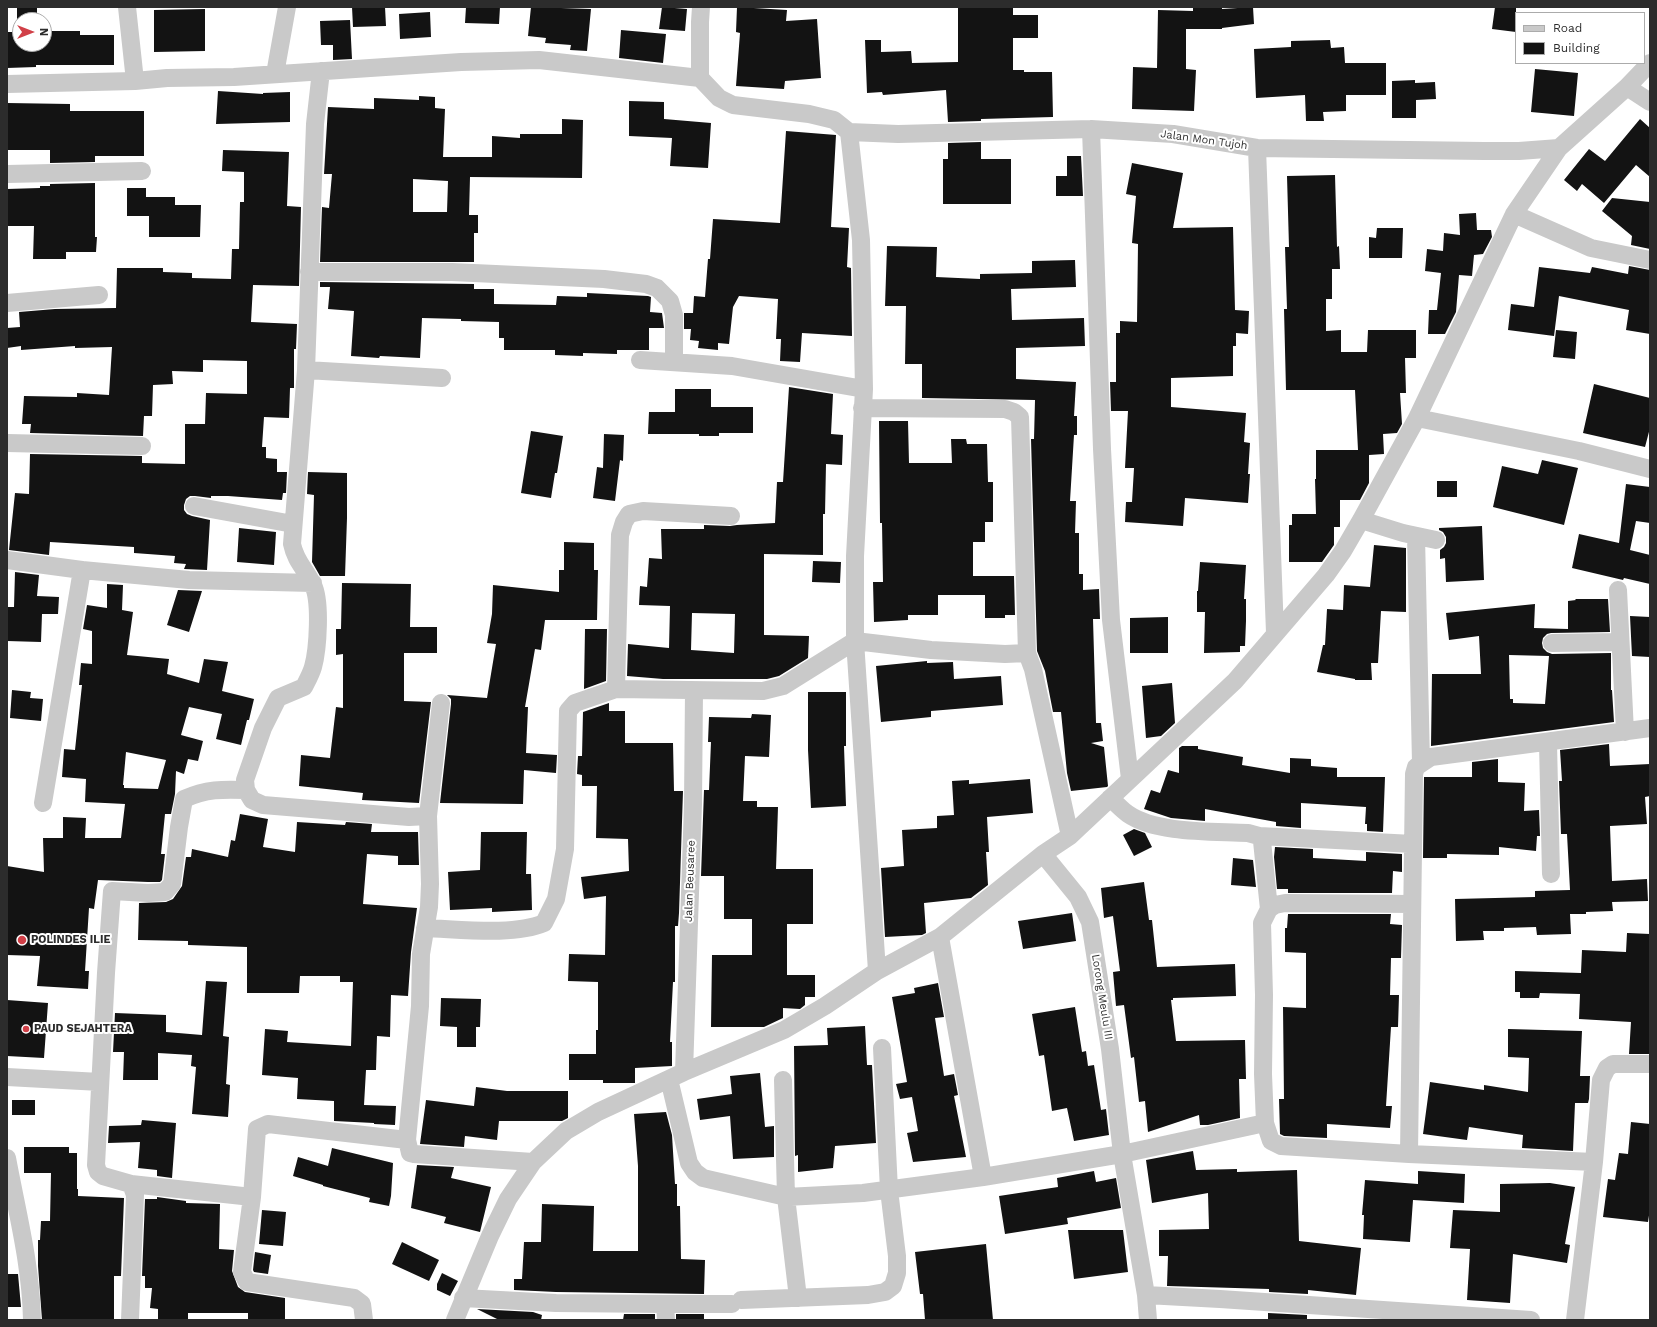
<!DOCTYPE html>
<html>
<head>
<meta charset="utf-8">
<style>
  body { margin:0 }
  #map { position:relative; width:1657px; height:1327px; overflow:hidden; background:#fff; font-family:"Work Sans",sans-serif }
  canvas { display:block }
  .frame { position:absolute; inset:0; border:8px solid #2c2c2c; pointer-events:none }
  .legend { position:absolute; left:1515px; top:12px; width:130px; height:52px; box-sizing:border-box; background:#fff; border:1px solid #ababab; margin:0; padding:5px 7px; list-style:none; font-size:12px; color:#2c2c2c }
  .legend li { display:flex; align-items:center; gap:8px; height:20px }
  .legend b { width:20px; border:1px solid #ababab }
  .north { position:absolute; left:12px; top:12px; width:40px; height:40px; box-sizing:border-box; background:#fff; border:1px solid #ababab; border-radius:50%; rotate:90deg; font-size:11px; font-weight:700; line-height:16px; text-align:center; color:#2c2c2c }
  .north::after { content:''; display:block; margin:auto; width:14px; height:18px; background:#d14048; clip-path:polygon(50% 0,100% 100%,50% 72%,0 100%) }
</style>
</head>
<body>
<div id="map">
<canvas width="1657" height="1327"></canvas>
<div class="frame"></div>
<ul class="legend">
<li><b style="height:5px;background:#c9c9c9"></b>Road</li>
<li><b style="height:11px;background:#131313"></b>Building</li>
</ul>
<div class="north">N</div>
</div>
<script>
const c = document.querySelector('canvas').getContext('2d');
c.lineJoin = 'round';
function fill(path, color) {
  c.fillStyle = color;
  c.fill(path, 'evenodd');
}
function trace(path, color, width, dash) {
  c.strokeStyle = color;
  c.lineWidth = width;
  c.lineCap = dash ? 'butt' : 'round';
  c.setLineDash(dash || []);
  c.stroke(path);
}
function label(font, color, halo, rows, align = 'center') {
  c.font = font + ' "Work Sans",sans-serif';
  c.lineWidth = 4;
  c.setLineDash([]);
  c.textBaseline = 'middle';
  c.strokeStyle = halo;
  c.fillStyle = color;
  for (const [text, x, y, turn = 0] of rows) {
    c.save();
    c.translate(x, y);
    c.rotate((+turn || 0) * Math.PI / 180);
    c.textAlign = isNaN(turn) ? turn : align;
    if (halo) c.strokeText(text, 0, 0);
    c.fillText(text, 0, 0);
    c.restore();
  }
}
const building = new Path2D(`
  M17 7H37V20H20V44H44V31H80V35H114V65H36V67L7 68V32H17Z
  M352 7H385L386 26 353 27Z
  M466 7H500L499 24 465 23Z
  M531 7 591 9 587 51 570 50 571 45 545 43 546 38 528 36Z
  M662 7 687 9 685 31 659 29Z
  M737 7 787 10 786 21 817 19 821 78 785 81 784 89 736 86 740 33 736 32Z
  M958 7H1013V15H1038V38H1013V70H1024V72H1052L1053 117 981 119V121L948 122 946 90 883 95 882 92 867 93 865 40H881V52L911 51 912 63 958 62Z
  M1193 7H1222V9L1253 7 1254 24 1222 28V29H1186V69L1196 70 1194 111 1132 109 1133 67 1157 68 1158 10 1193 11Z
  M1495 7H1516V32L1492 29Z
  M205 9V51L154 52V10Z
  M430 12 431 37 400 39 399 14Z
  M350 20 352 59 333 60V45H321L320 21Z
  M621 30 666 34 663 63 619 58Z
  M1330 40 1331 48 1344 47 1345 63H1386V95H1346V111L1323 112 1324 121H1306L1305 95 1256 98 1254 49 1291 47V41Z
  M1535 69 1578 73 1574 116 1531 112Z
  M1415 80V83L1435 82 1436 99 1416 100V118H1392V81Z
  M218 91 263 94V93L290 92V122L216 124Z
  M419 96 435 97V108L445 109 443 157H492V136L520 138V134H562V119L583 120 582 178 470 177 469 215H478V233H474V262H320L322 207 329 208 332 174H324L328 107 374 109V98L419 100ZM413 179 448 181 447 212H413Z
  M629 101 664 102V119L711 123 708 168 670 166 672 138 629 136Z
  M7 103 70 104V111H144V156H95V162L50 163V150H7Z
  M1640 119 1650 128V177L1636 165 1604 203 1582 184 1577 191 1564 180 1589 149 1605 161Z
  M786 131 836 135 831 227 849 228 847 267 851 268 852 336 802 333 800 362 780 361 781 339H776L778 299 739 296 733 307 729 344 718 343V350L698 348 699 341 690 340 691 329H684V313H693L694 296 705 297 708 259H710L713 219 780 223Z
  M981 142V159H1011V204H943V159H948V143Z
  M223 150 289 152 287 206 301 207 299 286 253 285 251 322 297 324 296 349H294V388H290L289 418 264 417 262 447H266V458L277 459V472H287L286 493H283L282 500 228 496H211V498L195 496H190L186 499 184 505V510L187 514 192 516 210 520 207 570 184 569 186 564 174 563 175 556 134 553V547L50 542 49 555 9 550 15 493 29 494 30 454 142 456V463L185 464V424H205L206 393 247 394V361L203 360V372L172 371 173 384 153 385 152 416H144L143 436 30 433 31 424H22L24 396 77 397V393L109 395 112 347 75 348V346L21 350V346L7 348V328L20 327 19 312 55 309 116 308 117 268H163V272L192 273V278L231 279 232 249H239L240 202H244V172L222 171Z
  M1067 156H1081L1083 196H1056V176H1067Z
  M1132 163 1183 173 1173 228 1233 227 1235 310 1249 311 1248 334 1236 333V346H1233V376L1171 378V407L1246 413 1244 442 1250 443 1248 474H1250L1248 503 1185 498 1183 526 1125 522 1126 502H1132L1134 468H1125L1128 411H1111L1110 382H1116V333H1120V321L1137 322 1138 244 1132 243 1136 196 1126 194Z
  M1335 175 1337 247 1339 246 1340 269H1332V299H1326V331L1341 330V352H1367L1368 330H1416V358H1405L1406 393H1400L1402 424 1397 433 1383 434 1384 454 1369 455V483L1360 500H1340V527H1334V545L1322 562H1289V525H1292V514H1316L1315 479H1316V450H1358L1355 390H1286L1284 309H1287L1285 247H1289L1287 176Z
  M95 183V237H97L96 252H66V259H33L34 226H7V189L40 188V186H50V184Z
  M127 188H146V197H175V205H201L200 237H149V216H127Z
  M1612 198 1650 202V249L1631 245 1632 236 1602 211Z
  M1476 213 1477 230H1491L1492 237 1483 254 1474 255 1472 276 1459 275 1456 312 1445 334H1428L1429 310H1437L1441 273 1425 271 1427 249 1443 251 1444 233 1460 235 1459 214Z
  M1377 228H1403L1402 258H1369V237L1376 238Z
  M887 246 937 247 936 277 980 279V274L1032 273V261L1075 260 1076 287 1011 289 1012 320 1084 318 1085 346 1016 348V379L1076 382 1074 416H1077V435H1074L1070 501H1076L1075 533H1079V574H1083V590L1099 589 1100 619H1093L1096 723H1101L1103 741 1091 743 1104 747 1108 786 1107 787 1071 791 1067 773 1061 712H1053L1045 671 1037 651 1031 439H1034L1035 400 922 398V364H905L906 306H885Z
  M1629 266 1650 270V334L1626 330 1629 310 1559 296 1554 336 1508 330 1511 304 1534 307 1539 267 1590 273 1592 267 1628 274Z
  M320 282 474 284V289H494V304L556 305 557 296 587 297V293L648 296 651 297 650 312 662 313 664 328H649V350H617V354L583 353V356L555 355V350H504V338H499V322L461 321V319L422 318 420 358 380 356 379 358 351 356 354 311 328 309 330 287H320Z
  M1556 330 1577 332 1575 359 1553 357Z
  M1594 384 1650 398V428L1645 447 1583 433Z
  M789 387 833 394 831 434 843 435 842 465 826 464 825 514H823V555L764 554V635L809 636 808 658 779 676 767 679H663L627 676 628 644 669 648 670 606 639 605 640 586 647 587 649 558 662 559 661 529H704V525L730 526 737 525 775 523 777 482H783ZM692 613 735 614 734 653 691 650Z
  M675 389H711V407H753V433H719V436H699V434H648L649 412H675Z
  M879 421H908L909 463H952L951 439H966L967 444H987L988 482H993V522H985V542H973V576H1014L1015 615H1005V618H985V595H938V615H908V620L874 622 873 582H883L882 523H880Z
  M531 431 563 436 557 473H555L551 498 521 493Z
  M604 434 624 435 623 461 620 460 615 501 593 498 597 467 603 468Z
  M1542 460 1578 468 1564 525 1493 507 1502 466 1538 474Z
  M308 472 347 473V518L345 576H320L312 562 314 495 307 494Z
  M1437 481H1457V497H1437Z
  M1626 484 1650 487V523L1636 521 1630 550 1650 555V584L1624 578 1623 580 1572 568 1579 534 1619 543Z
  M1482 526 1484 580 1446 582 1445 558 1440 559V550L1444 547 1446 543V537L1443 532 1439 530V528Z
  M239 528 276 532 274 565 237 562Z
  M564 542 594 543V570H598L597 620H545L541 650 535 649 525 707H528L526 753 557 755 556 773 524 770 523 804 440 803 451 704V699L447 695 487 698 496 644 487 643 492 614 493 585 559 592V570H564Z
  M1374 545 1406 548V612L1381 611 1378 663H1371L1372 680H1355V679L1317 672 1323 645H1325L1327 609 1343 610 1344 585 1370 587Z
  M813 561 841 562 840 583 812 582Z
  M1200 562 1246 565 1244 599H1246V621L1245 646H1240V652L1204 653 1205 612H1197V591H1198Z
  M15 572 39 575 37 596 59 597 58 614H42L41 642 7 641V607H14Z
  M342 583 411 584 410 627H437V653H404V701L431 702 419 803 362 800 363 793 299 786 301 755 330 758 336 707 343 708V654L336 655V629H341Z
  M107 584 123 585 122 610 133 612 127 655 169 659 167 674 199 683 204 659 228 662 222 691 254 699 249 720H247L241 745 216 739 222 714 189 707 181 735 203 741 198 761 188 759 184 774 176 771 175 794 171 814H165L161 854H165L162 880 160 882H148L98 880 94 909 89 908 85 971H89L88 989 37 986 40 956 7 955V866L44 872 43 838H63V817L86 818 85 838H121L125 804 85 802 86 779 62 777 64 749 75 750 82 685H79L81 663 92 664V631L83 629 87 605 107 608ZM126 752 166 760 158 789 124 788V785H123Z
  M178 590 202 591 189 632 167 625Z
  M1575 599H1608L1610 632 1551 633 1547 634 1543 638 1542 643 1543 648 1547 652 1552 654 1611 653V690H1612L1614 722 1431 746 1432 674H1481L1479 636 1449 640 1446 613 1535 604 1534 628 1568 629V601L1576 600ZM1509 655 1549 656 1545 704 1513 703V699H1510Z
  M1630 616 1650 617V657L1632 656Z
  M1168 617V653H1130V618Z
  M585 629H607L606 681 584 689Z
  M927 661V663L953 662 954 679 1001 676 1003 705 931 711V717L881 722 876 666Z
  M1172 683 1175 723 1161 736 1146 738 1142 686Z
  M12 690 31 692 30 698 43 699 41 721 10 718Z
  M808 692H846V746H844L846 806 811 808 808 750Z
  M609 703V711H625V743H673L674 791H683L679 913 678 926H675V982H673L670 1042H672V1066L635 1068V1083H603V1080H569V1054H596V1030H598V982L568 981 569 954 605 955 606 896 584 899 581 877 629 871 628 839 596 838 597 786H582V775L577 774 578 756H582L583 712Z
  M752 714 771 715 769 757 745 756 743 801H757V807H778L776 869H813V924H787V975H815V997H805V1005L800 1009 783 1008V1018L764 1027H711L712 955H752V919H724V876H701L704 790H709L711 742H708L709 717 751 718Z
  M1609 744 1610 766 1650 764V796L1645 797 1647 824 1610 826 1612 881 1647 879 1648 901 1612 902 1613 911 1586 912V914H1570L1571 934 1537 935 1536 927 1504 928V931H1483L1484 940 1456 941 1455 899 1535 897V891L1570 890 1567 834H1561L1559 781H1562L1560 750Z
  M1182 746H1198V749L1243 757 1242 765 1290 773V758L1311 759V766L1337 768V777H1385L1383 832 1367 831V824H1365L1366 807 1301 803V828L1276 826V822L1205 809V821L1171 818 1144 809 1151 790 1160 793 1168 770 1179 773V748Z
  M1498 759V782L1525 783 1524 811 1539 810 1540 836H1537L1536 851 1499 847V855L1447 854V858H1423L1424 777H1472V762Z
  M1030 779 1033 813 987 817 989 852H986L988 885 971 898 924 903 926 933 922 935 885 937 881 868 904 866 902 830 937 828V816L954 815 952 781 969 780V784Z
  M240 814 268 819 263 847 295 852 297 822 345 825 346 822 372 824 371 832H418L419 865H398V856L367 854 363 904 417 908 411 952 408 996 391 995 390 1037 377 1036 376 1070H366L364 1105 396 1106 395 1125 374 1124V1123L334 1121V1101L297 1099 298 1078 262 1075 265 1029 288 1031 287 1042 351 1046 353 982H340V976H300L299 993H247V947L188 945V941L138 940 139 903 166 902 173 899 182 886 186 857H191L192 849 228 857 231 840 235 841Z
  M1134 829 1145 833 1152 847 1134 856 1123 835Z
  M481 832H527L526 874H531L532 910 492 912V908L450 910 448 872 480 870Z
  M1275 847 1313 849V858L1366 861V852L1402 854V872L1393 871 1392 893H1288V889H1277L1274 857Z
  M1233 858 1253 860 1256 887 1231 885Z
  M1144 882 1149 920H1152L1157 967 1235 964 1236 996 1173 998V1000H1171L1176 1041 1245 1040 1246 1079H1239L1240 1118 1208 1125H1200L1199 1115 1148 1132 1145 1101 1139 1102 1134 1057 1131 1058 1124 1005 1116 1006 1113 972 1120 971 1113 916 1104 918 1101 888Z
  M1072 913 1076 941 1023 949 1018 921Z
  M1288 914H1391L1390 924 1402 925 1401 958H1391L1390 995H1399L1398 1027H1391L1386 1106H1392L1390 1128 1327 1124V1138L1284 1136 1280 1134 1279 1099H1284L1283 1007 1306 1008V953L1285 952V928H1287Z
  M1627 933 1650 934V1054H1629L1631 1022 1579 1019 1580 994 1540 993 1539 998H1520V992H1515V971L1581 973 1582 950 1626 952Z
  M206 981 227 982 223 1036 229 1037 226 1084 230 1085 228 1117 192 1114 196 1067 191 1066 192 1055 158 1053V1080H123L124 1052H113L115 1013 166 1015V1032L202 1035Z
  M938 983 944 1017 935 1018 944 1076 954 1074 958 1095 954 1096 966 1157 913 1162 907 1133 918 1131 912 1097 900 1099 896 1084 907 1082 892 997 915 993 914 988Z
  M441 998 481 999 480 1027H476V1047H457V1027L440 1026Z
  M7 1000 48 1003 44 1058 7 1056Z
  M1075 1007 1082 1052 1086 1051 1088 1066 1094 1065 1101 1110 1106 1109 1109 1135 1074 1141 1067 1108 1052 1111 1044 1055 1039 1056 1032 1014Z
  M865 1026 867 1065H872L876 1143 835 1146 833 1168 798 1172V1155L795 1156 794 1046 828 1045 827 1028Z
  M1508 1029 1582 1031 1580 1076H1590L1589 1099 1588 1103H1575L1573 1151 1522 1148 1523 1135 1469 1127 1467 1140 1423 1134 1430 1082 1484 1090V1085L1528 1092 1529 1058 1508 1057Z
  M760 1073 765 1127 774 1126V1157L733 1159 730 1116 700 1120 697 1099 732 1094 730 1076Z
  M476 1087 507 1091H568V1118L562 1121H499L497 1140 465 1136 464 1147 420 1144 426 1100 474 1106Z
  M12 1100H35V1115H12Z
  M666 1112 672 1135 675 1184H677V1206H680L681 1259 705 1260 704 1294 556 1292 514 1290V1279H522L524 1242H541L542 1204 594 1206 593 1251H638V1166L634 1114Z
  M142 1120 176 1123 172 1178 157 1176V1170L138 1168 140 1142 108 1143 109 1126 141 1125Z
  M1631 1122 1650 1124V1209L1648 1222 1603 1217 1608 1179 1615 1180 1619 1153 1628 1154Z
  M24 1147H69V1153H77V1189H78V1196L124 1198 121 1276H114V1320H42L38 1266V1240H40L41 1221H50L51 1173H24Z
  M332 1148 393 1163 391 1196 389 1206 369 1202 370 1198 323 1186V1185L293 1176 298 1157 328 1166Z
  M1193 1151 1196 1170 1237 1169V1172L1297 1170 1299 1241 1361 1248 1356 1295 1308 1290V1294L1269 1292V1289L1167 1286 1168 1256H1159V1230L1209 1229 1208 1193 1152 1203 1146 1160Z
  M417 1165 454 1167 451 1178 491 1187 480 1232 444 1223 446 1217 411 1208Z
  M1094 1171 1096 1182 1116 1178 1121 1208 1067 1218 1068 1224 1005 1234 999 1196 1058 1187 1057 1178Z
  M1418 1171 1465 1174 1464 1203 1413 1200 1410 1242 1363 1239 1364 1215H1362L1365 1180 1418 1184Z
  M1550 1183 1575 1187 1565 1244 1570 1245 1567 1263 1513 1254 1510 1303 1467 1300 1470 1249 1450 1248 1453 1210 1500 1212V1184Z
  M157 1197 186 1201V1203L220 1204 219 1249 234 1250 232 1271 238 1287 245 1292 285 1298V1320H248V1313H188V1320H158V1309L150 1308 152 1288H145V1276H142L145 1199H157Z
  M262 1210 286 1212 283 1246 259 1244Z
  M1068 1230H1123L1128 1272 1074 1279Z
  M402 1242 439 1260 429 1281 392 1264Z
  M986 1244 993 1320H925L923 1294H920L915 1252Z
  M255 1252 271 1255 268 1274 254 1272 253 1270Z
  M442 1273 458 1281 450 1296 437 1290V1284Z
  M7 1274H18L21 1307H7Z
  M477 1309 533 1312 542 1315 541 1320H499Z
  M1268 1313 1307 1315V1320H1268Z
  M624 1314H655V1320H623Z
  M676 1314H704V1320H676Z`);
const street = new Path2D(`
  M127 7 135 81
  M701 7 700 22V78L719 98 733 105 809 114 834 120 849 132 861 240 864 389 855 556V641L877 971
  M321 71 315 124 306 370 292 544C296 563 306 569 313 585 321 601 318 649 313 667 311 674 307 681 304 687L278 698 263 728 245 780 246 790 252 800 263 805 409 817 428 816 430 884 429 907 421 954 420 1006 407 1140 410 1153 414 1154 533 1162
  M275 74 287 7
  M7 84 135 81 167 78 234 77 461 62 539 60 700 78
  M1627 87 1650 102
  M1091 129 1102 449 1111 620 1130 779
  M849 132 898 134 1091 129 1173 134 1257 148 1484 151H1519L1559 148
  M1257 148 1275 633
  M7 174 142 171
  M1514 214 1591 248 1650 260
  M309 272H452L604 279 646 284 657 288 670 301 674 315V362
  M7 303 99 295
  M640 360 732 366 864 389
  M306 370 442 378
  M862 408 1005 409 1014 412 1020 417 1027 653
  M1417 418 1579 451 1650 469
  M7 443 142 446
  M194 506 293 524
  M1361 520 1403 533 1436 540
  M1416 536 1421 763
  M7 560 82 570 189 580 313 583
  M1618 590 1625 732
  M1552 643 1620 642
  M616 689 620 535 624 522 629 514 643 511 731 516
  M1548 743 1551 874
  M1110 798C1116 803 1122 810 1128 814 1157 834 1214 831 1248 833L1259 836 1413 844
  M43 803 82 570
  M428 816 441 703
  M1259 836 1262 841 1269 909 1262 923 1264 995 1263 1074 1265 1123 1271 1141 1281 1146 1409 1154 1594 1162
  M1043 854 1078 897 1090 922 1110 1049 1122 1154 1146 1295 1148 1320
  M1269 909 1275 905 1285 903 1412 904
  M425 928C459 929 514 936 544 923L556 899 565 849 568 711 575 703 616 689 763 691 783 686 855 641 931 650 1005 654 1027 653 1033 669 1070 836
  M940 937 983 1177
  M684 1072 693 804 694 691
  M7 1077 100 1082
  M669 1079 689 1163 695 1172 703 1178 786 1197 863 1193 983 1177 1122 1154 1265 1123
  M783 1080 786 1197 798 1298
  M1409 1154 1414 774 1416 767 1431 757 1650 728
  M7 1158C17 1212 31 1265 32 1320
  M131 1184 252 1197
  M1146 1295 1220 1299 1531 1320
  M463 1298 556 1303 665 1304 666 1320
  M741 1300 868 1295 885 1292 893 1286 897 1273V1256L889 1190 882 1048
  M665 1304H732
  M130 1320 135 1195 131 1184 103 1176 98 1172 96 1165 106 973 112 891 148 893 165 892 172 884 179 827 184 799C206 789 223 789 246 790
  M364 1320 362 1304 354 1298 247 1282 242 1272 252 1197 257 1129 268 1124 407 1140
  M455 1320 490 1236 508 1199 533 1162 566 1131 598 1112 684 1072 784 1030 825 1006 877 971 940 937 1043 854 1070 836 1235 681 1326 575 1343 551 1361 520 1417 418 1514 214 1559 148 1627 87 1650 63
  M1575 1320 1594 1162 1601 1080 1607 1068 1613 1064H1650`);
const markers = [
  [22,940,5,"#d14048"],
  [26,1029,4,"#d14048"]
];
const streetNames = [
  ["Jalan Mon Tujoh",1204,140,8],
  ["Jalan Beusaree",690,881,-88],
  ["Lorong Meulu III",1102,997,81]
];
const poiNames = [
  ["POLINDES ILIE",31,940],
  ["PAUD SEJAHTERA",34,1029]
];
fill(building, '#131313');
trace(street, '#c9c9c9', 18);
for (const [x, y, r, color] of markers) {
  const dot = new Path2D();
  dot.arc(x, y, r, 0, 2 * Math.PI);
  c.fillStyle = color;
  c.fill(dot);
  trace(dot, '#fff', 1.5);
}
label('11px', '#2c2c2c', '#fff', streetNames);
label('bold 11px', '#2c2c2c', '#fff', poiNames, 'left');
</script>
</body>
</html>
